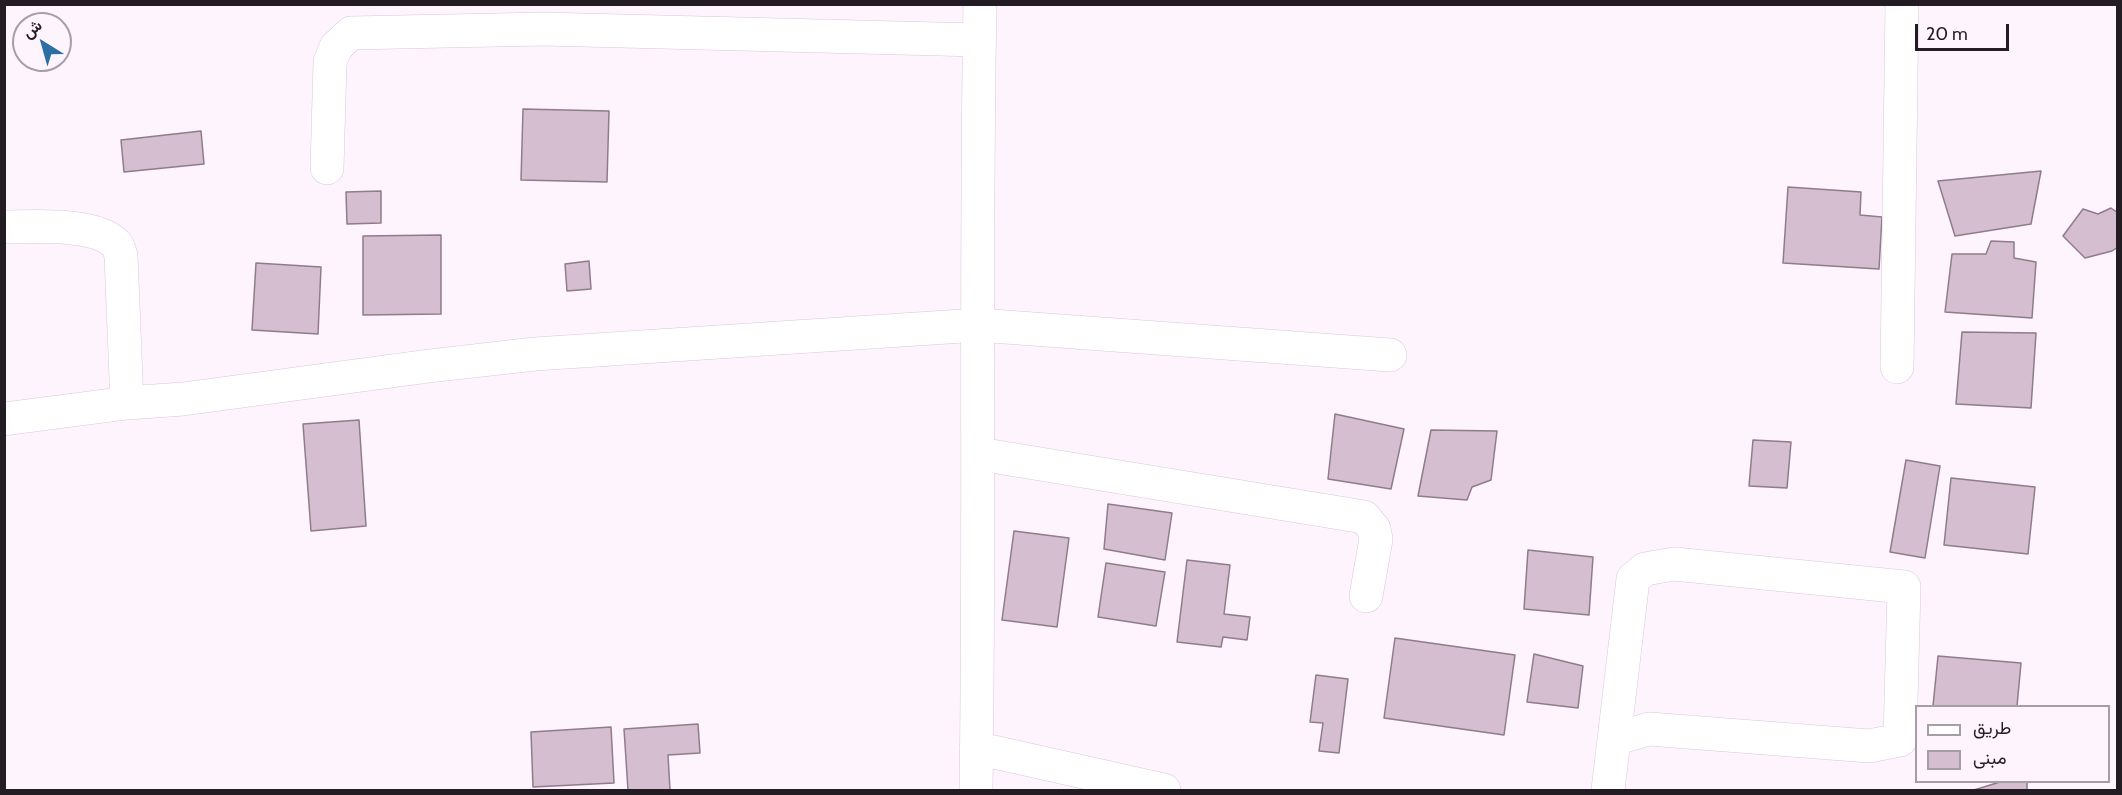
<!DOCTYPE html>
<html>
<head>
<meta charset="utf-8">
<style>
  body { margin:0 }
  #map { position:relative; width:2122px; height:795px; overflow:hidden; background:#fdf4fd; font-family:Cabin,Vazirmatn,sans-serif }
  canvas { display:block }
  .frame { position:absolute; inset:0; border:6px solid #231c23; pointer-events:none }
  .legend { position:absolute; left:1915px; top:705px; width:195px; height:78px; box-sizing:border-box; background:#fdf4fd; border:2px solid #a69ea6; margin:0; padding:8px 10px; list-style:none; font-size:18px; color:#231c23 }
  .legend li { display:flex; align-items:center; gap:12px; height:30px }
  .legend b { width:30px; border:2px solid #a69ea6 }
  .north { position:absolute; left:12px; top:12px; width:60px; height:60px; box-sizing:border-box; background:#fdf4fd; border:2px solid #a69ea6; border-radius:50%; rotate:323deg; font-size:16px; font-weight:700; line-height:24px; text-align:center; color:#231c23 }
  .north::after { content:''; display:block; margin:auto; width:21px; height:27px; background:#2c6fa4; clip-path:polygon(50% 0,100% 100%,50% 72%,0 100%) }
  .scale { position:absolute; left:1915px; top:24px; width:94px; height:27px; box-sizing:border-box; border:3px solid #231c23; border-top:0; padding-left:8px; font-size:18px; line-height:21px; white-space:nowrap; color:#231c23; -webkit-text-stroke:4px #fdf4fd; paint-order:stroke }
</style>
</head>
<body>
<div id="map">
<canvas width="2122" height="795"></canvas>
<div class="frame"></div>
<ul class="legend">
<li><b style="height:8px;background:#fff"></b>طريق</li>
<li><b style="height:16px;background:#d5bed0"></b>مبنى</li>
</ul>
<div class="north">ش</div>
<div class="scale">20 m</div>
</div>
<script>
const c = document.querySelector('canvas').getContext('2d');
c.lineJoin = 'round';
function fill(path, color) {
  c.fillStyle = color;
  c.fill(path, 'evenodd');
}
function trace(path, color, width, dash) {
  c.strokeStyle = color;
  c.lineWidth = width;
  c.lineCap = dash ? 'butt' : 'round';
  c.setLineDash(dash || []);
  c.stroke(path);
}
const building = new Path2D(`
  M523 109 609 111 607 182 521 180Z
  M201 131 204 164 124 172 121 140Z
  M2041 171 2031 224 1955 236 1938 181Z
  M1788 187 1861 192 1860 215 1882 217 1879 269 1783 263Z
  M381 191V223L347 224 346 192Z
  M2111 208 2118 213V247L2112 251 2085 258 2063 236 2083 209 2098 214Z
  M441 235V314L363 315V236Z
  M1991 241 2014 242V258L2036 262 2032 318 1945 312 1952 254H1986Z
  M589 261 591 289 567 291 565 264Z
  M256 263 321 267 318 334 252 330Z
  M1962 332 2036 333 2031 408 1956 404Z
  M1335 414 1404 429 1391 489 1328 479Z
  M359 420 366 526 311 531 303 424Z
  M1431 430 1497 431 1491 480 1472 487 1467 500 1418 496Z
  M1753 440 1791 442 1787 488 1749 486Z
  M1906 460 1940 466 1925 558 1890 552Z
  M1951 478 2035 487 2028 554 1944 545Z
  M1108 504 1172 513 1165 560 1104 549Z
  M1014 531 1069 538 1057 627 1002 620Z
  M1528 550 1593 557 1589 615 1524 609Z
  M1187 560 1230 565 1224 614 1250 617 1247 640 1223 637 1221 647 1177 642Z
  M1106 563 1165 572 1156 626 1098 617Z
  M1395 638 1515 655 1504 735 1384 718Z
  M1534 654 1583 666 1578 708 1527 702Z
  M1938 656 2021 663 2017 706H1933Z
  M1316 675 1348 679 1339 753 1319 751 1323 723 1310 722Z
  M698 724 700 753 668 755 670 790H628L624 729Z
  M611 727 614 783 533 787 531 732Z
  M2000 782H2027V790H1974Z`);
const street = new Path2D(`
  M327 168 330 62 336 47 351 33 543 29 979 40
  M4 227C32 227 96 222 116 244 119 247 120 252 121 256L127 403
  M1897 367 1902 4
  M4 419 127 403 183 399 429 366 535 354 978 325 1390 355
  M979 454 1364 517 1374 529 1376 539 1366 596
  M976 748 1164 790
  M976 790C980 529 975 266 980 4
  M1608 790 1633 579 1645 569 1674 564 1904 587 1900 740 1869 746 1649 729 1614 739`);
fill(building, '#d5bed0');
trace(building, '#907b8c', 1.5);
trace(street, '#dbc6da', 34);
trace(street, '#fff', 33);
</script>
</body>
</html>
